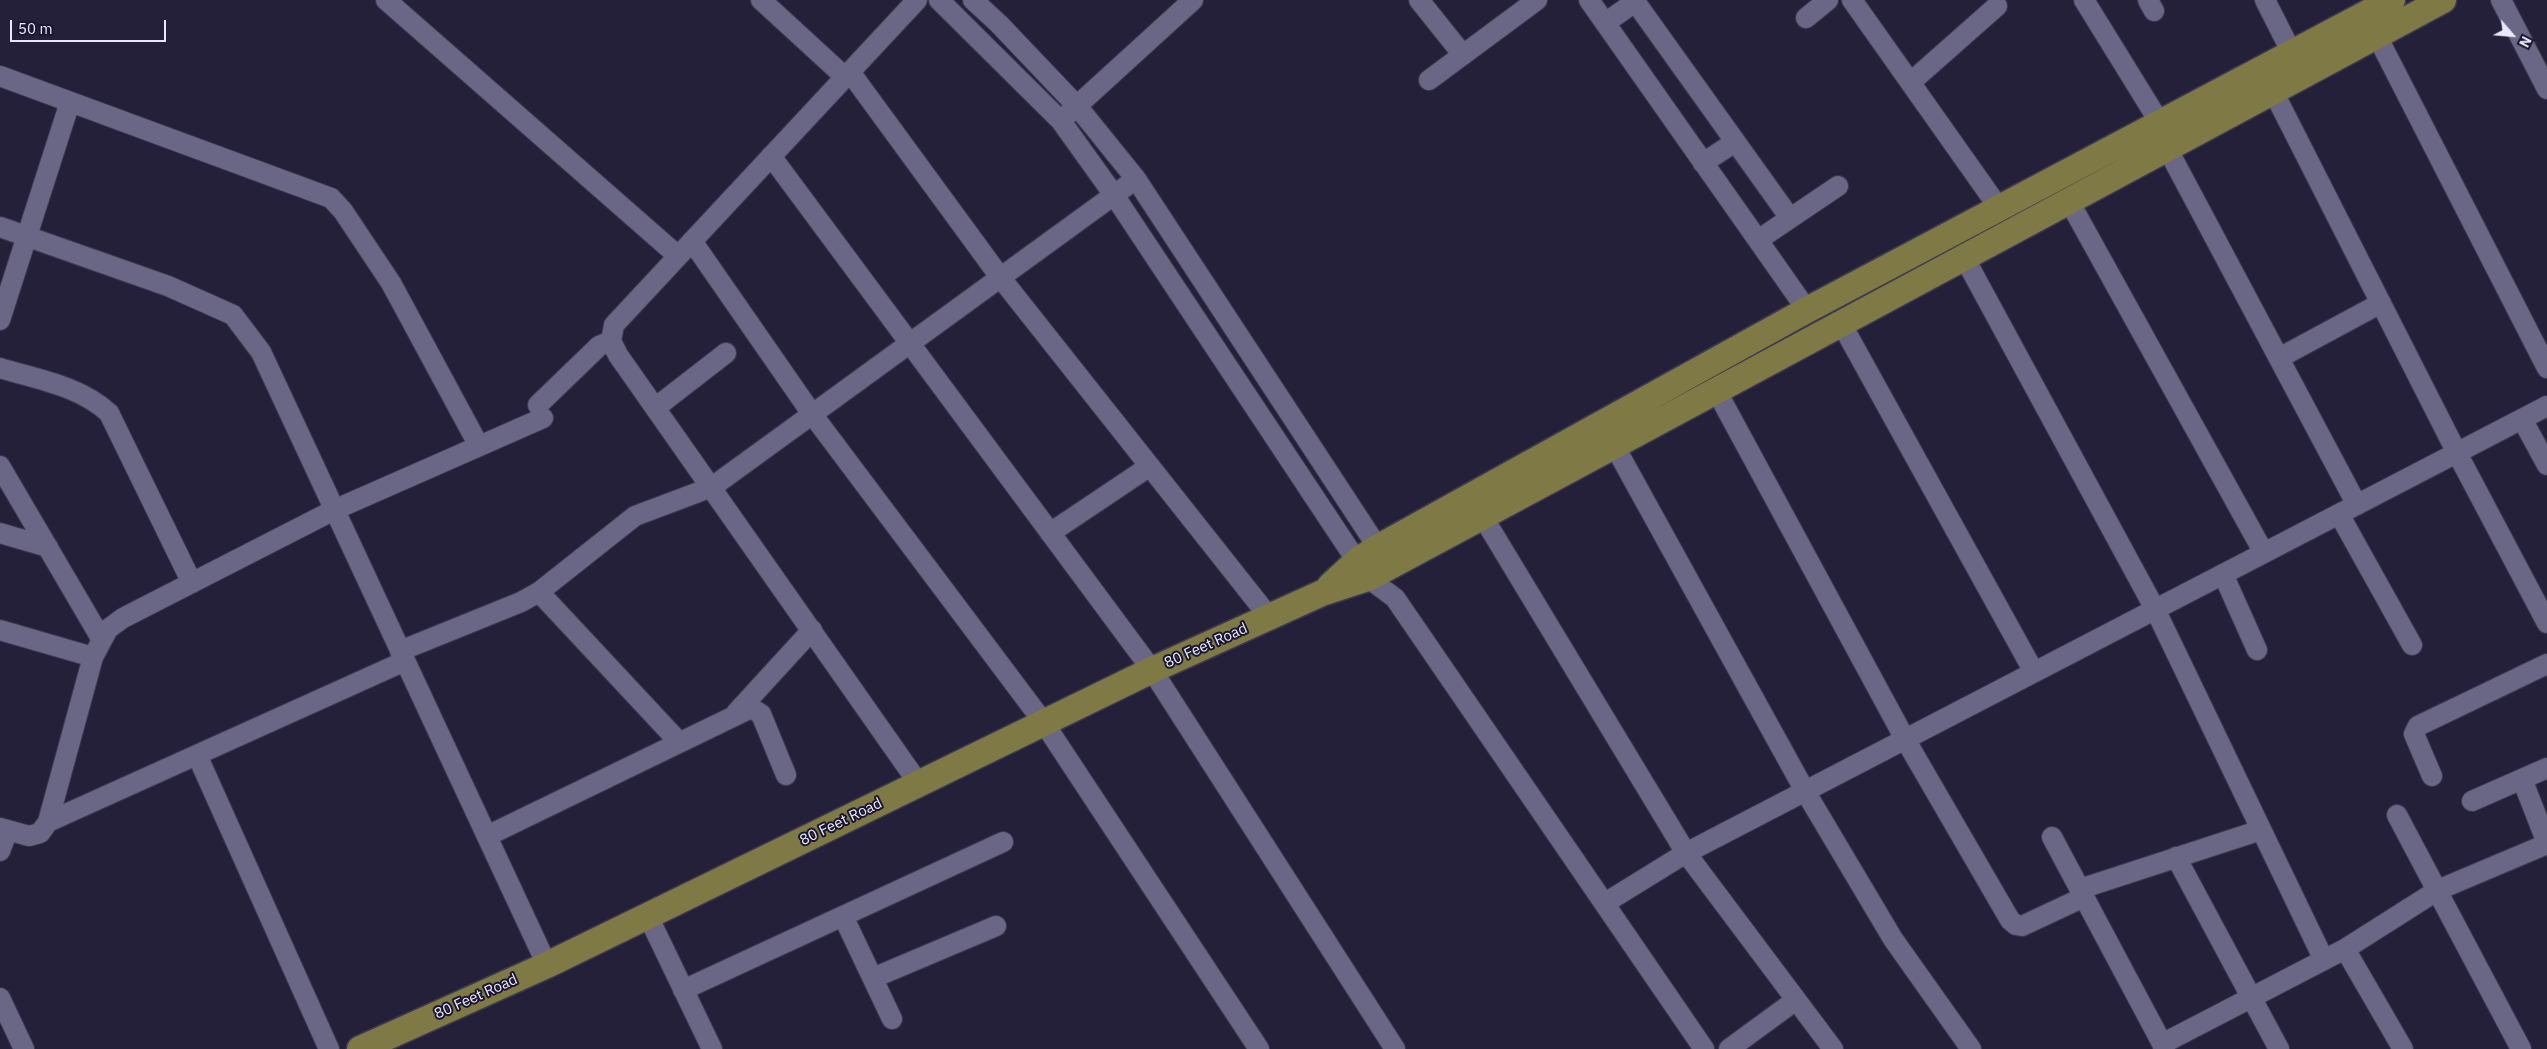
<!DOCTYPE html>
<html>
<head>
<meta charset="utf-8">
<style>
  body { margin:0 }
  #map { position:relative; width:2547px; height:1049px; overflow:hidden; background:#24203a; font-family:"IBM Plex Sans",sans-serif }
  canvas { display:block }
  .north { position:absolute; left:2487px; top:10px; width:50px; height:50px; -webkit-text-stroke:4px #1b1630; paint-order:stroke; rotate:117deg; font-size:14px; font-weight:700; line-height:20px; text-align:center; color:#e9e8fa }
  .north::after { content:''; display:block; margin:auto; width:18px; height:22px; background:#e9e8fa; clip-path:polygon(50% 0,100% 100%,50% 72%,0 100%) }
  .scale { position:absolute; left:10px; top:20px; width:156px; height:22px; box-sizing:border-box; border:2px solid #e9e8fa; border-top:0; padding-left:6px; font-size:15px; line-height:18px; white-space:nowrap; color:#e9e8fa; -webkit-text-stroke:4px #1b1630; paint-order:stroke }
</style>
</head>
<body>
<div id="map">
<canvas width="2547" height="1049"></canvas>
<div class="north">N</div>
<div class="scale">50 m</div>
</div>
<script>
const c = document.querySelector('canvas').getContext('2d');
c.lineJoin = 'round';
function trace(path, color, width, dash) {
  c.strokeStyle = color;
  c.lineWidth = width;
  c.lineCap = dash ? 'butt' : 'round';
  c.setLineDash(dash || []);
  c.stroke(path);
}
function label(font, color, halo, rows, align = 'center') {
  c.font = font + ' "IBM Plex Sans",sans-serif';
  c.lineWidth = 4;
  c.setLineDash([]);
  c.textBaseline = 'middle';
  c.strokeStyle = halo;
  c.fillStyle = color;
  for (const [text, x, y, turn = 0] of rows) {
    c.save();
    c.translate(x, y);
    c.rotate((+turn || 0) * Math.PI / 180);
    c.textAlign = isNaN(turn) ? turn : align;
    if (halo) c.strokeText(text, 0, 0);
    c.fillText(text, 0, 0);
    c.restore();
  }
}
const minor = new Path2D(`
  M386 0 678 256
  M761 0 845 77
  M917 0 614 325 611 341 618 355 919 784
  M939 0 1061 121 1114 195 1368 578 1395 598 1704 1049
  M973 0 999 24 1077 106 1136 179 1386 560
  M1419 0 1463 55
  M1589 0 1807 310
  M1634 0 1790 218
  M1852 0 1999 208
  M2084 0 2160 123
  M2148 0 2154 11
  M2265 0 2298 65
  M2501 0 2547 89
  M1806 18 1828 0
  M1605 23 1635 2
  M2377 36 2547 368
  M850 72 1000 277 1270 618
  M0 76 331 198 343 211 391 283 479 446
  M1429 80 1537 0
  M1911 82 1997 6
  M2273 91 2457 453 2547 623
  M1068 114 1193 0
  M2167 148 2357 505
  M771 156 1152 670 1395 1049
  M1703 163 1735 142
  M2069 201 2264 553
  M0 227 168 286 233 315 261 352 547 965
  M1758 240 1838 186
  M692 241 812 414 1044 723 1259 1049
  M1964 257 2155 609 2324 960
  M0 320 70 102
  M1841 323 2034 672
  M2279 358 2381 303
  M0 368C37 379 80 386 109 413L192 583
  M1716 390 1905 739 2010 920 2016 925 2022 926 2084 897
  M538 405 599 346 611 341
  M655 408 726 353
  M2522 419 2547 465
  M1614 445 1805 791 1893 939 1971 1049
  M0 466 102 640
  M2339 514 2412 645
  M1483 517 1686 853 1833 1049
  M0 533 48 547
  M1050 533 1150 466
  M2223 574 2257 650
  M539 592 679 742
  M0 630 93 657
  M400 651 521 602 539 592 635 516 712 487 1136 179
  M736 713 812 630
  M197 755 329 1049
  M2432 776 2414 734 2418 726 2547 664
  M2522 779 2547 843
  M2472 801 2547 768
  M2397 815 2521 1049
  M48 822 405 661
  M0 828 29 836 40 833 48 822 93 657 108 629 123 618 334 510 543 418
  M487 836 751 708 761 714 786 775
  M2052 837 2165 1049
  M0 851 8 830
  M2176 857 2279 1049
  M2080 889 2261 830
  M1605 903 1686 853 2547 406
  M648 916 712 1049
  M843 916 892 1019
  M2345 949 2403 1049
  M873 978 996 926
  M683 990 1003 842
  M0 998 24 1049
  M2162 1044 2345 949 2438 890 2547 844
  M1729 1049 1796 1000`);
const major = new Path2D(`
  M1330 586 1357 561 1377 548 1807 310 2392 0
  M360 1049 547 965 1152 670 1322 593 1368 578 2443 0`);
const streetNames = [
  ["80 Feet Road",1206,646,-24],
  ["80 Feet Road",841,822,-26],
  ["80 Feet Road",476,997,-24]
];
trace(minor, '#3e3a50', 22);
trace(major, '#3e3a50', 29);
trace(minor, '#6a6786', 20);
trace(major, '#7f7a45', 26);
label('15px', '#e9e8fa', '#1b1630', streetNames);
</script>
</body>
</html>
